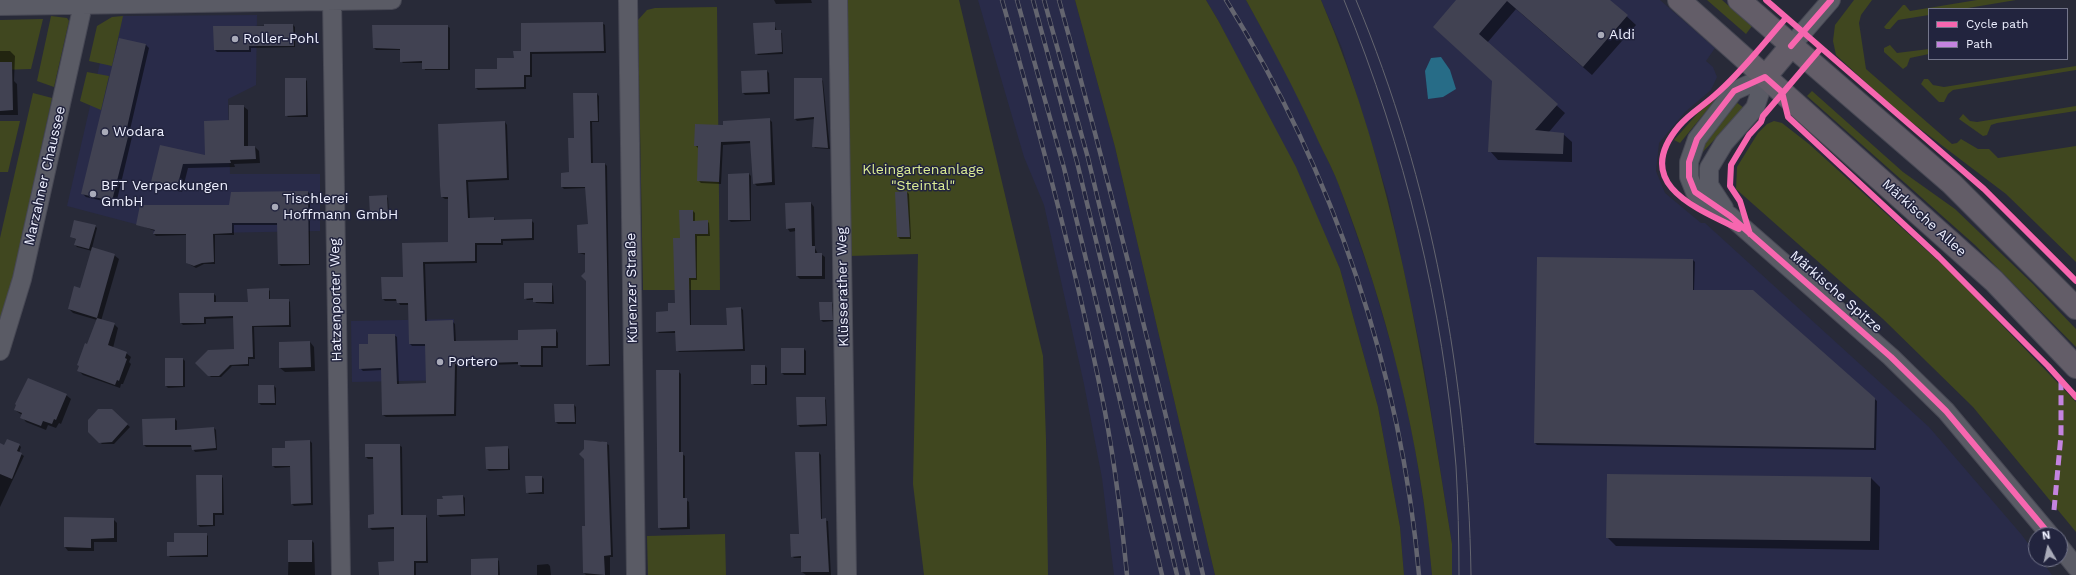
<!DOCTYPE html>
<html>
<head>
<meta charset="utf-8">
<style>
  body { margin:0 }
  #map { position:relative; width:2076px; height:575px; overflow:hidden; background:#282a38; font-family:"Work Sans",sans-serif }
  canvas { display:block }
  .legend { position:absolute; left:1928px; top:8px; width:140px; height:52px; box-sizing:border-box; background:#22243e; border:1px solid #74768b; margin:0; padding:5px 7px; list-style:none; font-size:12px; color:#eef0ff }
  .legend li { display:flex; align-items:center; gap:8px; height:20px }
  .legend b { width:20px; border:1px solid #74768b }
  .north { position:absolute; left:2028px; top:527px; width:40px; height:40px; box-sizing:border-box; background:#22243e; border:1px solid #74768b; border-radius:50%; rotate:351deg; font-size:11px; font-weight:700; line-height:16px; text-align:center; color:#eef0ff }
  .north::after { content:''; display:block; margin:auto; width:14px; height:18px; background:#a9abb9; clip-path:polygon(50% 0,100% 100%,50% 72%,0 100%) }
</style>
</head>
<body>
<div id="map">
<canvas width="2076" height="575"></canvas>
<ul class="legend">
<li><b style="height:5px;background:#f766af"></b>Cycle path</li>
<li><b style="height:5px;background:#c483df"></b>Path</li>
</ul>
<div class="north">N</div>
</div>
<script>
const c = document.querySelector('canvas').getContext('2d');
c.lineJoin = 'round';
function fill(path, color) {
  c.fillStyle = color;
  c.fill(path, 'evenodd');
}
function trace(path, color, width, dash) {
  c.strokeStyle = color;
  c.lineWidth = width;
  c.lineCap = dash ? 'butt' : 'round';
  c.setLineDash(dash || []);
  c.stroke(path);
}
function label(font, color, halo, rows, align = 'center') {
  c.font = font + ' "Work Sans",sans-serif';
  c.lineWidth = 3;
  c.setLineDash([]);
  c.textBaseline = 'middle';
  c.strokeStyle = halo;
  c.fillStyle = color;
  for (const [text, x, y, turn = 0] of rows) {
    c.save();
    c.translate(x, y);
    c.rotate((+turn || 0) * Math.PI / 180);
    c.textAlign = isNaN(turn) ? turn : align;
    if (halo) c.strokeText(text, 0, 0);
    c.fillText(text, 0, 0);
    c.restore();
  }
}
const built = new Path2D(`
  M978 0H1075L1115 147 1215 575H1114L1102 478 1084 384 1044 205 1024 157Z
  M1206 0H1246L1287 73 1338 182 1372 279 1399 372 1414 442 1428 530 1432 575H1404L1400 527 1378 407 1340 269 1219 22Z
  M1321 0H1660L1715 48 1706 61 1713 67 1717 77 1711 90 1685 112 1659 143 1656 171 1665 193 1701 223H1705L1929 427 2021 534 2036 554V559H2040L2052 575H1452V544L1423 361 1388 197 1342 48Z
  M257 15 256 85 228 99 230 174H320V231L153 234 154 229 67 206 108 28 123 16Z
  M454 319 455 380 352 382 351 321Z`);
const green = new Path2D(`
  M845 0H959L1043 356 1046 439 1048 575H924L913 484 918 254 849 256Z
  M1075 0H1206L1219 22 1296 167 1340 269 1378 407 1400 527 1404 575H1215L1115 147Z
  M1246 0H1321C1395 173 1423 360 1452 544V575H1432C1421 441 1387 309 1338 183 1332 167 1323 152 1316 136 1295 90 1271 45 1246 0Z
  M1707 0H1722L1752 26 1746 34Z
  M1854 0H1872L1861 15 1859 23 1866 69 1952 144 1957 143 1961 139 1978 149H1989L1998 158 2076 146V262L2006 194 1898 112 1836 55 1833 41 1835 25Z
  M1977 0H2016L1962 9H1929V15L1898 20 1890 29H1886L1884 27 1903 5H1905L1910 11Z
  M717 7 720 290H643L638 20 647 10 655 8Z
  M51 16 67 18 69 21 54 87 37 81Z
  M123 16 112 66 89 61 97 26 112 17Z
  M43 19 31 69 0 70V20Z
  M1890 45 1897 53 1929 49V54L1910 58 1907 66 1903 69 1884 52V48Z
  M2076 66V70L1953 90 1948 94 1944 102H1939L1921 84 1924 79H1928L1933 85 1944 87Z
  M87 72 109 76 101 110 80 101Z
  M1812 91 1903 172 1955 209 2033 284 2076 329V347L1975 245 1807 96Z
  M33 93 52 98 15 270 0 325V238Z
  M1717 98 1680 143 1674 140 1698 113Z
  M1736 102 1744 108 1699 156 1698 151Z
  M2076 106V111L1997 123 1991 125 1987 135 1983 136 1959 119 1963 114 1970 121 1977 122Z
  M0 121H20L8 172H0Z
  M1774 121 1782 123 1809 144 1954 275 2076 402V532L1973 407 1883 319 1736 189 1737 167 1758 133 1767 124Z
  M725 534 726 575H648L647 536Z`);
const water = new Path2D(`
  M1441 57 1450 70 1456 89 1443 97 1428 99 1425 71 1431 58Z`);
const shadow = new Path2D(`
  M774 0H811L812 3 776 4Z
  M1458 0H1609L1636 25 1592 75 1516 9 1487 43 1565 113 1549 132 1563 134 1572 142V162L1498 160 1490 151 1493 81 1434 27Z
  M602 23 605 25 606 53 532 54V77H526V89L478 90 476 88 522 52Z
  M774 24 777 31 782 33 783 54 758 55 756 53Z
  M293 25 295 27V47L251 48V52H217L215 50 214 27Z
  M447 26 450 28V70H425L423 63H403L401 61V50H376L374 48Z
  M119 39 146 45 149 48 129 134 132 137 116 204 86 197 83 194Z
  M0 51H10L15 56 14 81 17 84 18 115H0Z
  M767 71 769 73 770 94 745 95 743 93 742 72Z
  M305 79 307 81 308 117H288L286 115Z
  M821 79 823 81 830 149 815 148 813 146 815 119 797 121 795 119Z
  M597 94 599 96V122H592L593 164H605L607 166 610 366H589L587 364 586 255 579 253 589 225 586 188 564 189 562 187 570 173 575 139Z
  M243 106 248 110V147H255L259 151 260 163 234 164 235 167 188 168 182 192 156 186 152 182 161 146 206 157Z
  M769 119 772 122 775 185 757 186 754 183 752 143 723 145 721 184 701 183 698 180V148L695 145 724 126Z
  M505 122 507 125 509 180 468 182 470 219 494 218 496 221 531 220 534 223V240L503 241V245H477V263L425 264 427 322 452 321 455 324 456 342 519 341 556 330 558 333V348H543V367H521L519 364 457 366 456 416 386 417 383 415 382 370 363 371 360 368 369 345 394 335 397 337 399 384H427L426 346H412L410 344 409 305H400L398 301H385L383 299 404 278V244L449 243V199H445L442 197 439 124Z
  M749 174 751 176V221L731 222 729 220Z
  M308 192 310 194V265L281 266 279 264 278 225H234V235H215V264H204L196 268 187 263V235L156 236 154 234 155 231 137 224Z
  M907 192 909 194 911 239H900L898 237Z
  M386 196 388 198 389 216H373L371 214Z
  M811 203 814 207 815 248 818 254H821L825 257V279H800L797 276 796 231 790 232 787 228Z
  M693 211 695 213V222L707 221 709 223 710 236H697V280H691V326H728L741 308 743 310 745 351 679 352 677 350 676 333H659L657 331 676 304 681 239Z
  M95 226 97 228 92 248 114 255 119 259 101 321 114 324 118 328 113 348 126 353 131 357 129 362 131 364 123 384H121L120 388 83 375 78 370 97 320 73 313 69 309 81 289 92 251 77 247 75 245 77 240 71 237Z
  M1693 260 1695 262 1694 291H1753L1877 401 1876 450 1537 445 1535 443Z
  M551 284 553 286 554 304 536 303 534 300H527L525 298Z
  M268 289 270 291V300H288L290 302 291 327H254L255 359H249V366H232L221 377H211L197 363 235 350V318L206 319V324L183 325 181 323 214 294 216 296V303H249Z
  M832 303 834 305V321L823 322 821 320Z
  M310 342 314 347 315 371 285 372 280 368Z
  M804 349 806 351V375H784L782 373Z
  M183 359 185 361V387L168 388 166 386Z
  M765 366 767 368V385H754L752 383Z
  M678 371 681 374V453L685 456V499L689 502 690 529 661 530 659 527Z
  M259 386H274L276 388V405H261L259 403Z
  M66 395 71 399 61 424 59 423 56 428 48 425 46 430 26 422 22 417V415L15 410Z
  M824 398 826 400 827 426 800 427 798 425Z
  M574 405 576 407V424H558L556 422Z
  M111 410 130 427 114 444H102L89 432Z
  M175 419 177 421V431L214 428 216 430 217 450 195 452 192 447H146L144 445Z
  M310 441 312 443 313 505 294 506 292 504 291 467 275 468 273 466 286 449Z
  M585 441H600L609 445 613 557H610V575H586L584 573 587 527Z
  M19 445 21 447 19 453 24 456 0 507V446Z
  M399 445 402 447 403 516H425L427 518 428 563H416V575H380L395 562V529L372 530 369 527 375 515 374 459H368L366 457Z
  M507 447 509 449 510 470 489 471 487 469Z
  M819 453 821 455 822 520 828 521 831 575H806L802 572V558H794L792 556 800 535Z
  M221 476 223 478 224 515H215V526L200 527 198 525Z
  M542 477 544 479V494H529L527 492Z
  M1871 478 1880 487 1879 550 1616 546 1607 537Z
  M463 496 465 498V516L440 517 438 515Z
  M113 519 117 523V542H94V551H68L65 547Z
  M206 534 208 536V557H170L168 555 175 543Z
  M289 541H312L314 543 315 575H288Z
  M497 559 499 561 500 575H472Z
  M548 564 550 566 551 575H537V565Z`);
const building = new Path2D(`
  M1456 0H1610L1628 15 1583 67 1507 1 1479 34 1558 104 1535 130 1564 133 1563 154 1488 152 1492 81 1433 27Z
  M603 22 604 51 530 52V75H524V87L475 88V69H497V58H514L513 51H521V23Z
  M775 22V30H781L782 52 755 54 753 23Z
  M264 24H293L294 46H249V50H214L213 26H264Z
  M372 25H448V69H422V61L400 62V49L373 48Z
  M119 38 146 44 126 132 129 133 112 201 81 194Z
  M0 62H12L13 110 0 111Z
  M767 70 768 92 742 93 741 71Z
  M285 78H306V115L285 116Z
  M794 78H822L828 148 812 147 814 117 794 119Z
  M573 93H597L598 121H590L591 163H605L609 364 586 365V281L581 276 585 272V253H578L577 225 588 224 585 187H561V173L569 172 568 138H574Z
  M229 105H244V146H255L256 159 230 160 231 163 183 164 177 188 151 182 160 145 205 155 204 121 229 120Z
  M770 118 772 182 753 184 750 141 721 142 719 182 697 181 698 146H694L695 124 723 125V121Z
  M505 121 507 178 466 180 468 218 494 217V220L532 219V238L501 239V243H475V261L423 262 425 321 453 320 454 341 518 340V330L556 329V346H541V365H518V362L455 364 454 414 382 415 381 368 359 369V344H368V334H395L397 384 426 383 425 344H409L408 303H397L396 299H382L381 277H403L402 243 448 242V197H441L440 186 438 124Z
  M749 173 750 220H728V174Z
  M308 191 309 264H278L277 223H232V233L213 234 214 262 202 263 194 266 186 263V234H153L155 230 136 225 140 205H229L231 192Z
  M907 191 910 237H897L895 192Z
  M387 195 388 214 370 215 369 196Z
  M811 202 812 246H815V253H822V276H796L795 228 786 229 785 203Z
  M679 210H693V221L708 220V234H695L696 278H689L690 325H727L726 308 741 307 743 349 676 351 675 331 656 332V312L668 311V303H675L673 238H680Z
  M74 220 96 225 89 249 74 245 76 239 70 237Z
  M92 247 115 254 97 318 68 309 74 286 80 288Z
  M1537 257 1693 259V290H1753L1875 398 1874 448 1534 443Z
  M524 283H552V302H533V298L524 299Z
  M269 288V299H289V325L252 326 253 357H248V364L230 365 219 376H208L195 363 208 350 234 349 233 316 204 317V323H180L179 293H214V302H248L247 289Z
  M819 302H832L833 320H820Z
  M97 318 115 323 108 345 127 352 125 358 127 359 119 381 117 380 115 385 77 371 79 366 77 365 85 343 87 344Z
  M310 341 311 367 279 368V342Z
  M781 348H804V373H781Z
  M165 358H183V386H165Z
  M751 365H765V384H751Z
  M656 370H679V452H683V498H687V527L658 528Z
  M28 378 67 394 56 420 54 419 52 424 43 421 41 426 20 418 22 413 14 410 16 405 15 404Z
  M258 385H274L275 403H258Z
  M796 397H825L826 424 797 425Z
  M554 404H574L575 422H555Z
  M98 409H112L128 424 112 442 99 443 88 432V420Z
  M175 418V430L214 427 216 448 192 450 191 445H143L142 419Z
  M7 439 20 444 17 451 22 453 12 479 0 474V443L4 445Z
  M310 440 311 503 291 504 290 466H272V448H285V441Z
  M584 440 607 442 611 555 604 556 605 575 583 573 582 526H585L584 459 579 454 584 449Z
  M365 444H400L401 515H426V561H414V575H379L378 562 394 561V527L368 528V515L374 514 373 457H365Z
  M508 446V469H486L485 447Z
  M795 452H819L821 519 826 518 829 572H801V556L791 557 790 534H799Z
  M1607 474 1871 477 1870 541 1606 538Z
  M196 475H222V513H213V525H197Z
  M525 476H542V492L526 493Z
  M463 495 464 514 437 515V499H443L442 496Z
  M64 517 114 518V538L91 539V548L64 547Z
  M174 533H207V555L167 556V542H174Z
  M288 540H312V562H288Z
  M498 558V575H471V559Z`);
const minor = new Path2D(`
  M628 0 636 575
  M838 0 847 575
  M332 1 341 575
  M0 6 392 0
  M1791 46 1831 0
  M1765 77 1734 91 1697 139 1689 162V177L1695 192 1730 216 1891 357 1946 411 2050 535
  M1724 208 1709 185V168L1724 143 1755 108 1765 77
  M0 351 22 279 84 0
  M2060 547 2076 567`);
const major = new Path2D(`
  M1679 0 1994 281 2076 367
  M1739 0 1952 184 2076 308
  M1765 77 1791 46`);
const tram = new Path2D(`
  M1344 0C1405 149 1443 306 1456 466 1458 502 1459 539 1459 575
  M1356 0C1432 182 1468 379 1471 575`);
const rail = new Path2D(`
  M1002 0C1039 129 1074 260 1101 392 1114 453 1121 514 1127 575
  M1017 0 1064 168 1162 575
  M1033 0 1077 162 1177 575
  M1044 0 1088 158 1188 575
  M1059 0C1112 191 1159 382 1203 575
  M1226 0C1334 173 1401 372 1419 575`);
const quiet = new Path2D(`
  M2054 510 2061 435V381`);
const cycleway = new Path2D(`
  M1766 0 1984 189 2076 281
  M1791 46 1831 0
  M1739 229C1695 208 1631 183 1679 126 1689 114 1703 106 1714 96 1741 73 1763 44 1786 18
  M1750 234 1740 201 1730 186 1731 165 1749 135 1761 122 1763 116 1821 48
  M2050 535 1946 411 1891 357 1730 216 1695 192 1689 177V162L1697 139 1734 91 1765 77 1782 92 1788 117 1939 257 2048 366 2076 397`);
const markers = [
  [1601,35,4,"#a9abb9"],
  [235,39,4,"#a9abb9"],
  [105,132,4,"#a9abb9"],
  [93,194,4,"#a9abb9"],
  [275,207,4,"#a9abb9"],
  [440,362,4,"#a9abb9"]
];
const poiNames = [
  ["Aldi",1609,35],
  ["Roller-Pohl",243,39],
  ["Wodara",113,132],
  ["BFT Verpackungen",101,186],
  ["GmbH",101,202],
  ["Tischlerei",283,199],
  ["Hoffmann GmbH",283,215],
  ["Portero",448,362]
];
const parkNames = [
  ["Kleingartenanlage",923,170],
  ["\"Steintal\"",923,186]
];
const streetNames = [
  ["Marzahner Chaussee",45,176,-77],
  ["Märkische Allee",1924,218,42],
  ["Klüsserather Weg",843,287,-91],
  ["Kürenzer Straße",632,288,-91],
  ["Märkische Spitze",1836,292,41],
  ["Hatzenporter Weg",336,300,-91]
];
fill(built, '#292b49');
fill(green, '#40471f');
fill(water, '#276c87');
fill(shadow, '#0007');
fill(building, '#414252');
trace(minor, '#474854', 20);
trace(major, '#474854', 24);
trace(minor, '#5a5b65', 18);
trace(major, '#635d68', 22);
trace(tram, '#64656f', 1);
trace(rail, '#64656f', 4.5);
trace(rail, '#22243e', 3, [9]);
trace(quiet, '#c483df', 5, [10, 5]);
trace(cycleway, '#f766af', 6);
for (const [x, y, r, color] of markers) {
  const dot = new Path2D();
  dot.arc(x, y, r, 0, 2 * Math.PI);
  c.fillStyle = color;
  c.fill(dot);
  trace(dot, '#22243e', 1.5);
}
label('14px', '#eef0ff', '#22243e', poiNames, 'left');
label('14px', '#dced94', '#22243e', parkNames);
label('14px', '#eef0ff', '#22243e', streetNames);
</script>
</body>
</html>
